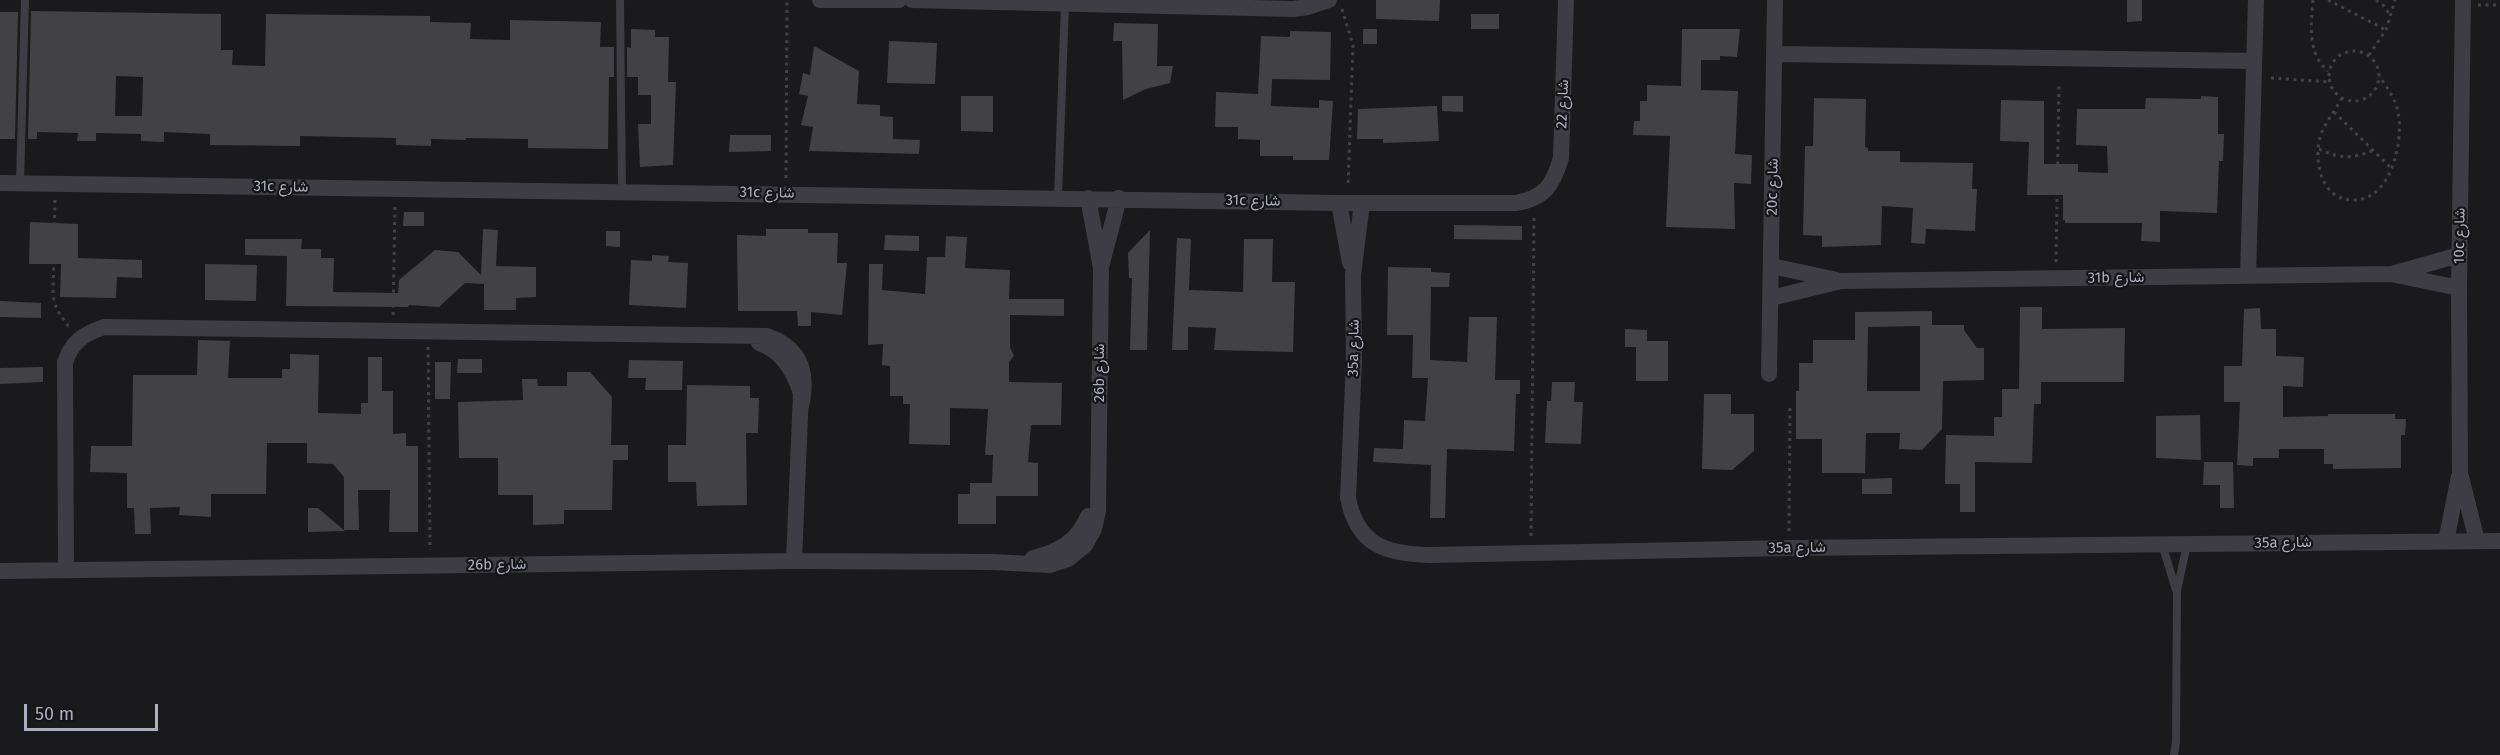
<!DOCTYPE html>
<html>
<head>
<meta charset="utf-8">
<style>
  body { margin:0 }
  #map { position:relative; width:2500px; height:755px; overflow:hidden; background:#1a1a1c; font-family:"Fira Sans",sans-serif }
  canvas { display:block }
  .scale { position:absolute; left:24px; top:704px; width:134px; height:27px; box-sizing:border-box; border:3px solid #acaebc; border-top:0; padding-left:8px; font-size:18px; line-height:21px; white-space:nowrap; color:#acaebc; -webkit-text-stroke:4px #151517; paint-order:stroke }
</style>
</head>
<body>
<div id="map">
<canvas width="2500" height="755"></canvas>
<div class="scale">50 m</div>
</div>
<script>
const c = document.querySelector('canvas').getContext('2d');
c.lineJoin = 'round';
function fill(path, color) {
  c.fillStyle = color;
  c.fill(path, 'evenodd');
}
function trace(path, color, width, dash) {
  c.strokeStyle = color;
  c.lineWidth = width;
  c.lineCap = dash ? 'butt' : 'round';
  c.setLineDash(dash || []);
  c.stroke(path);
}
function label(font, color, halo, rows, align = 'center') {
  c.font = font + ' "Fira Sans",Vazirmatn,sans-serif';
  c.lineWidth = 4.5;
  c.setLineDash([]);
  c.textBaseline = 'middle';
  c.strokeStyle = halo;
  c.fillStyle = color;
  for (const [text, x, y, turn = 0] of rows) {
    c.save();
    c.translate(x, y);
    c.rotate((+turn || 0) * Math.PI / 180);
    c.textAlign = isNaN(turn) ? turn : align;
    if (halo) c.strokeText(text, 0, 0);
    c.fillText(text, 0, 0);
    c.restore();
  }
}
const building = new Path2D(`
  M1376 0H1440L1439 21 1376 19Z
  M2127 0H2142V21L2127 22Z
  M31 11 221 14V50H233L232 65 265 66 266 14 430 16V22L471 23 470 39 510 40V20L601 22 600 47H614V77H609L608 149 528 148V139L466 138V140L431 139V146L396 145V138L300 136V146L210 145V134L164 132V142L141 141V134L96 133V141H77L78 133 37 132V139H28ZM116 76 143 77 142 116H115Z
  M0 12H18L15 139H0Z
  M1471 14H1499V29H1471Z
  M1114 23 1158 24 1157 66H1173L1170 83 1146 89 1123 100 1122 41H1113Z
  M631 29 655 30V37H669L668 82H676L673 165 640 167 638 124H651V95H638V77H627V47L631 48Z
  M1363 29H1377V44H1363Z
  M1682 29H1740L1737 57 1720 56V60H1701V90L1738 91 1735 154 1752 155 1751 184 1734 183 1735 229 1666 227 1670 136 1633 135 1634 121H1640V101H1647V85L1681 86Z
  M1290 31 1331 32 1330 80 1272 79 1271 106 1319 108V100L1333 101 1329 160H1293V156H1260V140L1238 139V127H1215L1216 92 1258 94 1261 36 1290 37Z
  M889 41 937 43 935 84 887 83Z
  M814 46 859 71 857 104 880 105V116L893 117V139L920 140 919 154 809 151 813 127 801 125 808 96 799 94 803 73 810 75Z
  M961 96H993V132L961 131Z
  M1442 96H1463V112L1442 111Z
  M2201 96 2218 97V134H2224L2223 161H2219L2217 213 2160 211V242L2141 241 2142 223H2065V220H2063V195H2027L2029 142 2000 141 2001 100 2044 101V164H2078V172L2108 173 2107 146 2076 145 2077 109H2145L2146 98 2201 99Z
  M1814 98 1866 99 1865 147 1868 148V151H1900V162L1973 163 1972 189H1977L1975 231 1926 229 1925 244 1911 243 1913 208 1882 206 1881 245 1822 247V236L1803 235 1805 146H1813Z
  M1437 106 1439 141 1383 143V139H1357L1358 109Z
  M730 135H771V151L729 152Z
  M404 212H424V226H403Z
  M30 222 78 224V258L142 260V278L117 277 116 298 60 297 61 264H29Z
  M1454 225 1522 226V240L1454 239Z
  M483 229 498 230 496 266 536 267V297L516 298V310H484V284L465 283 439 307 409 305 408 307 286 306 287 256 245 255V239H302L301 249H321V258H334L333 292 398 293 399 280 435 250 458 252 481 275Z
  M766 229H808V233H838L837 263H847L842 315 811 312V326H798L797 311H738L737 235 766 236Z
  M1150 230 1147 350H1130L1132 278H1129L1128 253Z
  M606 231H620V247L606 246Z
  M885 235 919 236V251L884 250Z
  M946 236 967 237 965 268 1010 270 1009 299H1064V316L1010 315V347L1014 356 1009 362V382L1062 383 1061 425H1031L1028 462 1038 463V496H996V524H958V494H970V483H992L993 455H985L988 409 950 408V445L909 444 910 404H903V396H890V366L882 365 883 344 868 345 869 264H883L882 290 925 294 927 257H945Z
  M1177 238 1191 239 1189 290 1243 292 1244 239H1273L1272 282H1295L1293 352 1214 350 1216 328 1188 327V350H1172Z
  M652 255 669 256 668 262 688 263 686 308 629 305 631 260 652 261Z
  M205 264 257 265 256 301 205 300Z
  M1388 267 1431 268V272L1450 273 1449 287H1431L1430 360 1467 362 1469 317H1497L1495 380H1520V394H1516L1514 451 1447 449 1445 518H1430L1431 465 1373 462 1374 448 1403 449 1404 420 1425 421 1428 378H1412L1413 335H1387Z
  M0 301 41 303V318L0 317Z
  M2020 307H2042V329L2125 328 2124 382H2041V404H2034L2032 463 1975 462V512H1960V484H1945L1946 435 1994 436V417H2002V389H2019Z
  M2260 308 2261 329H2276V356L2304 357 2303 387 2283 386V417L2328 416V414H2395V419H2406L2405 435H2401V468L2333 469V464H2324V449H2279V458H2253V466L2237 465 2240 402H2224V366H2242L2244 309Z
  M1932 311V325H1964V330L1977 348H1984V380L1943 381 1942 429 1922 450 1899 449 1900 433H1866L1865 473H1822V439H1796V391H1799V363H1813V340H1855V312ZM1920 326V391H1867L1868 327Z
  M1625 329 1647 330V341H1668V381H1636V347H1625Z
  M198 340 230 341 228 378H282V369H290V354L319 355 318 413 361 414V403H368V357H382V391H393V434L406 433V446H418V532H389L390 490H358L359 530H344V477L333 464 307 463V443H267L266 494H211V517L179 515 180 507 150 508 151 534H135L134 508H127V473L90 472 91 446H132L133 375H197Z
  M458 359H482V373H457Z
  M629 360 683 361 682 390H645L646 378H628Z
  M435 362H451L450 399H435Z
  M43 367V382L0 384V368Z
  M567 372H590L612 397 611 445H628V460H613L612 510H564V524L533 525V495H498V458H459L458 402 523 400 522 379H537L538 386H567Z
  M1552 382H1575L1574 402H1583L1581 444 1545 443 1547 401H1551Z
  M687 385 750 386V398H759L758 433H746L747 505 697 506 696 482H668V445H686Z
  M1704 394H1731V414H1754V451L1732 470 1702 469Z
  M2200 415 2201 460 2156 458V416Z
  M2204 462H2233L2234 508H2220V485H2203Z
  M1892 478V494H1862V479Z
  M308 508H318L345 531 308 532Z`);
const path = new Path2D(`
  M2313 0C2311 24 2307 54 2328 71
  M2328 0 2386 30
  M2376 0 2383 5 2391 16
  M2478 5H2500
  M1342 9 1353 45 1348 186
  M2329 76a25 25 0 1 1 50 0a25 25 0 1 1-50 0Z
  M2369 55 2386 30 2395 0
  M2271 78 2329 82
  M2342 98C2335 110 2326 122 2321 134 2313 159 2320 199 2352 200 2391 202 2404 141 2398 112 2395 98 2387 87 2379 76
  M2334 112 2392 169
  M2319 149C2339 159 2354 159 2374 150
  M786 178 787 0
  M55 200 53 296 57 310 69 327
  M2056 262 2059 85
  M393 315 395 205
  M428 347 430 550
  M1789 531 1790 405
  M1531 536 1534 216`);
const lane = new Path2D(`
  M620 0 622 191
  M20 183 25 0
  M1058 197 1065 3
  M2162 544 2176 590
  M2174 755 2176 742 2177 591 2187 544`);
const street = new Path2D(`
  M820 0H899
  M912 0 1293 9 1308 7 1329 0
  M2463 0 2459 288 2460 473 2477 541
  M1775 54 2254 61
  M0 183 1339 203H1516C1545 198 1553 185 1561 158L1566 0
  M1339 203 1350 263
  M1362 203 1353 275 1354 361 1348 498C1357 545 1386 554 1429 555L1789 548 2500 541
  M1772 266 1837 280
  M1101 267 1119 198
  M2392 274 2459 255
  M2248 276 2256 0
  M1771 298 1841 281 2391 274 2459 288
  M759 343C782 350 794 372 801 393L794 561
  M1769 374 1775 0
  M2446 541 2459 476
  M1033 558C1059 552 1078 541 1088 516
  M66 570 65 362C72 342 83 334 104 327L767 336C801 348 809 372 801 406
  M0 571 794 561 993 562 1050 565 1068 559 1085 545 1094 529 1098 511 1101 268 1088 198`);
const streetNames = [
  ["شارع 22",1563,104,-88],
  ["31c شارع",281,187,1],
  ["20c شارع",1773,187,-89],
  ["31c شارع",767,193,1],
  ["31c شارع",1253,201,1],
  ["10c شارع",2460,236,-89],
  ["31b شارع",2116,278,-1],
  ["35a شارع",1354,348,-89],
  ["26b شارع",1100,373,-90],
  ["35a شارع",2283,543,-1],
  ["35a شارع",1797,548,-1],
  ["26b شارع",497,565,-1]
];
fill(building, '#424246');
trace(path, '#414148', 3, [3, 4.5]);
trace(lane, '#3d3d43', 8);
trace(street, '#3d3d43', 16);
label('15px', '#acaebc', '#151517', streetNames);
</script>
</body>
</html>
